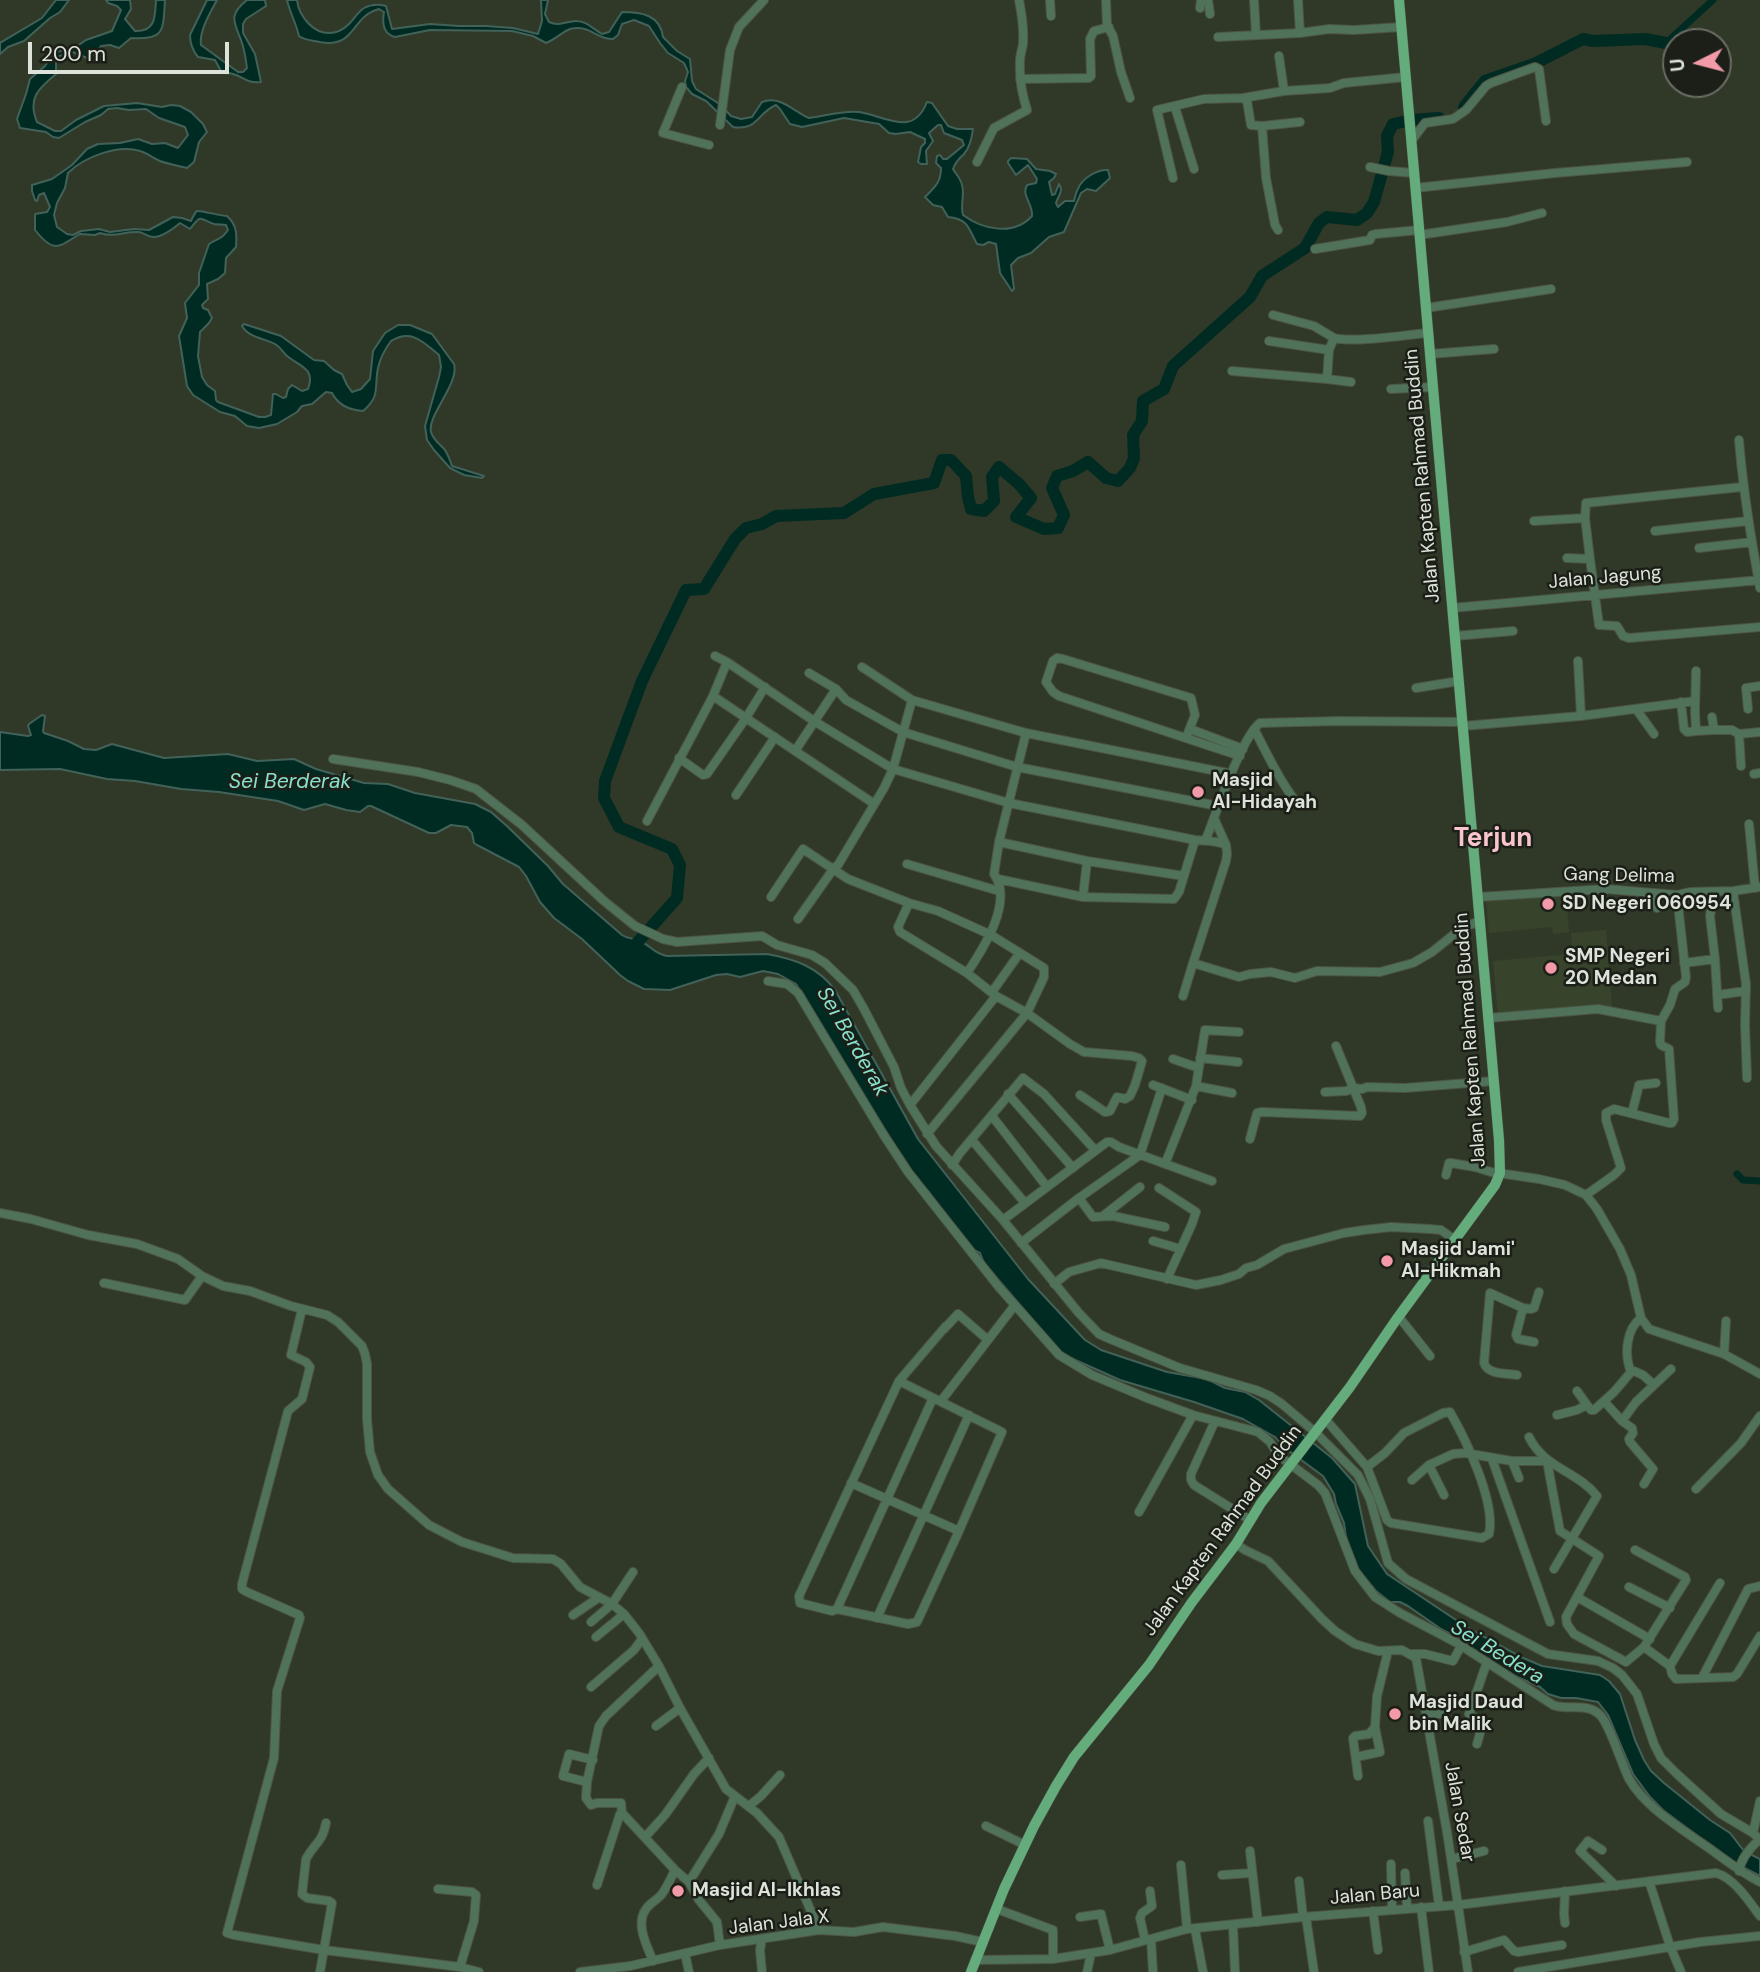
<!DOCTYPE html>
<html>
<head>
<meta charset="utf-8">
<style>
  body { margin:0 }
  #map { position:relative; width:1760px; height:1972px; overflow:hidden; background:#303927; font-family:"DM Sans",sans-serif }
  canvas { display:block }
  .north { position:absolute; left:1662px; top:28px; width:70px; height:70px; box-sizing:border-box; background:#1b1f17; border:2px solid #696d64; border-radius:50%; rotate:264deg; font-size:19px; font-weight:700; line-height:28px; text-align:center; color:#dde3d8 }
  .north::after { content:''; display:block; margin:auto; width:24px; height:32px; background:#f39aa9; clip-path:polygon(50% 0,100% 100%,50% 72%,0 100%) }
  .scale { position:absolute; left:28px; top:42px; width:201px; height:32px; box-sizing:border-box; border:4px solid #dde3d8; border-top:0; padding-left:9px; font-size:21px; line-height:24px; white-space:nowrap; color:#dde3d8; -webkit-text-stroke:5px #1b1f17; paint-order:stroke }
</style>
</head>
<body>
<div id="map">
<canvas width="1760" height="1972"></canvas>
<div class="north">U</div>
<div class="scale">200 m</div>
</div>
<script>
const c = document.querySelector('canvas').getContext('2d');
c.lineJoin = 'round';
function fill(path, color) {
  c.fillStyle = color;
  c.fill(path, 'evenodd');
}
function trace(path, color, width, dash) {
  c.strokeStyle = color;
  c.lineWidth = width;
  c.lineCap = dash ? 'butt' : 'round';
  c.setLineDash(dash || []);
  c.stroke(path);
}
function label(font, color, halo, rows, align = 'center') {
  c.font = font + ' "DM Sans",sans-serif';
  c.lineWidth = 5;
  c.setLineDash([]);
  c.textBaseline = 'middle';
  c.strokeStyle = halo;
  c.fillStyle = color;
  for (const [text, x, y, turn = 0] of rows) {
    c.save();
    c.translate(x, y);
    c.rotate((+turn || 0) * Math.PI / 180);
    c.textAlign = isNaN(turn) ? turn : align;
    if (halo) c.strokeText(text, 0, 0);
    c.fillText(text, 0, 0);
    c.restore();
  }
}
const built = new Path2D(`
  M1566 892 1569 932 1553 934 1552 927 1489 933 1486 899Z
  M1606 930 1612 1006 1498 1016 1493 961 1572 954 1571 933Z`);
const water = new Path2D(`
  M56 0H69L60 12 50 18 24 41 8 47 0 54V43L42 18Z
  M106 0H130L131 9 125 19 135 31C156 32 155 16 156 0H165C163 31 165 40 131 38L119 48 110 45 101 46 95 54 87 58 73 52 56 57V74C39 88 27 98 37 122L55 131H61L76 120 104 106 137 103 162 107 171 105 180 106 191 112 203 124 207 132 199 142 194 162 187 168C179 166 168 164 160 161 153 158 147 153 140 151 118 144 84 157 68 173L65 188 57 203 54 215 57 227 67 234 73 235 81 231 99 229 110 232 134 229 149 230 173 217 182 218 191 221C192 219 195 212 197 211 200 210 221 216 227 216 237 225 237 235 236 247L226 258 225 273 218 279 207 284 208 299 202 305 203 308 208 310 212 318 209 323 200 332 198 356 202 377 207 385 215 391 216 400 218 402 259 417H265L271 415 273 394H276L283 398 286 397 288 389 292 385 302 391 308 389C316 368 299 366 287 356 283 352 280 347 275 344 264 338 249 338 242 326L244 324 281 336 314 360 324 361 334 370 342 374 347 385 352 392 361 389 370 379 373 351 385 333 398 325H410L432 334 454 364C460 383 427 415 431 432 433 440 440 444 445 450 448 455 450 460 452 466L484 476 482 478 464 475 450 468 434 450 427 440 425 426 439 377 441 367 439 355C424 343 412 328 391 341 385 349 380 359 378 368 374 387 381 396 363 411 350 410 338 405 332 393L326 392 312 404 302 406 297 412 277 424 259 428 247 426 235 416 220 412 193 395 187 386 179 336 187 318 185 303 199 285V273L209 244C218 238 221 240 228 230L226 225C222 224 218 225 214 224 199 219 202 213 190 229L180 223C173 229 163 236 155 237 149 238 145 233 139 232 125 231 113 238 100 233L95 235 80 234C59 246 55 255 35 230V214L47 212 50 207 44 193 39 195 37 201 35 200 32 191V185L52 179 72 165 87 149 98 144 120 143 138 139 152 144 165 143 178 148 188 135 185 127 159 118 146 109 129 110 117 108 108 109 101 115 85 122 59 138 53 137 46 132 20 128 17 119 26 94 30 79 45 66 52 56 57 52 76 47 86 40 112 31 121 10 117 6 108 3Z
  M207 0H217C210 13 199 31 201 45L238 72H243L247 68C246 60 244 48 241 40 234 22 228 15 247 0H265L266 6 246 19 243 24V33L255 54 261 82C247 84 244 77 233 74 232 73 224 73 222 73L215 60 198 57C193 51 190 43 190 35Z
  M287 0H297C298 10 302 17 309 24 321 36 337 36 349 24 354 19 358 12 364 8 371 4 379 4 386 6L392 29 430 24 459 26H486L513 28 538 34 542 21 541 0H548L545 14 549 22C560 27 566 21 576 21 587 21 593 29 602 34L609 32 622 12C642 12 660 15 663 37L677 51 690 59 692 81 696 89 721 105 731 116 741 119 752 117 762 102C780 95 793 111 809 118 825 116 843 110 859 112 886 116 913 138 927 102L932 103 948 126 957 129H973C972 137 970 147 964 154 959 159 956 161 953 169 956 174 961 179 962 185 965 195 960 205 963 215 983 230 1014 236 1032 216 1033 203 1021 196 1027 185L1036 183 1037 179 1028 165 1016 175 1008 163V161L1011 158 1027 159 1036 169 1050 171 1056 174 1054 178 1049 182 1052 195 1055 194 1059 184C1064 191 1058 196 1056 203L1058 207 1065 201H1074C1075 197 1076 192 1078 189 1082 178 1098 169 1108 170L1110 178 1096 191 1087 189 1081 193 1064 232 1049 237 1031 253 1018 258 1011 265 1014 289 1012 291 1000 273 996 244 989 242 983 245 977 244C968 228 969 219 948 217L942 207 933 205 925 197C934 188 941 183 941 168L936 163 937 156 940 155 943 159H947L964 145 962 140 944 133 941 125H938L929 133 933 141 926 151 927 164H921L918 162 921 147 925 143V139L910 132 896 134 889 133 879 124 844 118 802 127 790 124 780 109 776 105C757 113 758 131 733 127L706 101 692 94 686 87 685 81 688 72 684 63 668 53 660 43 649 26 634 20 622 24 618 35 613 39C595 39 590 24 570 29 562 32 556 39 546 43L533 36 512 31 430 30 395 37C383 34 382 23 384 12L379 9C351 16 356 49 320 42 312 40 306 41 299 36 296 23 290 13 287 0Z
  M42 715 45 716 43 731 44 733 68 741 84 749 96 750 112 744 164 758 228 754 257 761 294 759 316 769 364 783 388 784 415 793 475 804 491 812 508 827 548 866 563 884 622 935C628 939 633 938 640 941 650 945 654 954 667 956L767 954C795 959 818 967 835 990L918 1139 1028 1279 1085 1340 1101 1350 1167 1372 1207 1379 1225 1388 1245 1392 1259 1400 1332 1458 1355 1484 1368 1546 1387 1574 1468 1628 1521 1657 1542 1666 1600 1675 1609 1681 1620 1694 1635 1740 1644 1760 1651 1771 1664 1783 1710 1820 1730 1833 1744 1851 1760 1859V1876L1731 1861 1663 1810 1650 1797 1633 1774 1608 1715 1598 1702 1576 1698H1561L1548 1694 1540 1687 1515 1676 1473 1652 1467 1643 1441 1629 1408 1606 1400 1602H1390L1376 1591 1351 1561 1348 1553 1344 1523 1336 1504 1334 1494 1323 1476 1289 1451 1275 1437 1243 1419 1194 1402 1120 1380 1062 1354 984 1263 980 1253 970 1248 939 1210 929 1192 912 1174 796 984 778 974 763 971 740 977 727 974 716 975 670 990 644 989 628 981 620 975 582 939 554 918 540 902 526 876 519 867 477 845 474 843 472 833 467 827 451 825 436 833H429L371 806H368L360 812 346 810 325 804 304 810 278 801 219 792 181 789 135 781 107 779 60 769 0 770V732L28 736 31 735 28 726 29 724Z`);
const canal = new Path2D(`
  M1666 43 1713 0
  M1737 1174 1743 1180 1760 1181`);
const river = new Path2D(`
  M1464 107 1485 81 1534 64 1583 39 1593 41 1645 39 1666 43
  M628 953 677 898 680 865 672 849 619 827 604 798 605 781 642 681 686 590 704 589 735 539 746 528 762 524 776 516 844 513 874 494 934 483 942 460H951L966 476 968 497 971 509 984 511 994 501 992 477 999 467 1019 484 1031 498 1016 517 1044 529 1058 528 1064 515 1052 488 1057 476 1073 471 1088 462 1106 478 1118 481 1130 468 1134 458 1133 435 1142 421 1143 401 1164 389 1173 366 1250 297 1262 276 1305 248 1319 223 1327 217 1357 220 1367 213 1374 202 1388 152 1387 136 1393 124 1412 120 1439 118`);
const minor = new Path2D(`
  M1050 0 1051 16
  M1106 0 1107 25 1113 36 1121 72 1130 98
  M1208 0 1210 14
  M1254 0 1256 35
  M1298 0 1300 33
  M1200 8 1201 0
  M1218 37 1300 33 1329 29 1354 30 1401 27
  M1279 56 1284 91
  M1020 79 1089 78 1091 76 1090 39 1094 31 1109 27
  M682 87 663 133 709 145
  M1243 98 1247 101 1251 125 1262 126 1266 178 1275 225 1278 230
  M1175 107 1194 169
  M720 125 730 50 739 27 764 0
  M1262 126 1300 122
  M1412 140 1425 123 1453 119 1466 110 1486 86 1491 83 1535 67 1539 69 1546 121
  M977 162 994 128 1027 110C1022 94 1019 78 1020 61 1020 55 1022 50 1023 44 1024 29 1022 15 1019 0
  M1370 167 1389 171 1414 173
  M1173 178 1157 110 1204 99 1243 98 1284 91 1330 88 1344 83 1406 77
  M1415 188 1555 173 1687 162
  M1419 235 1507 222 1542 213
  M1315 249 1370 240 1372 235 1376 234 1419 230
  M1426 308 1551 289
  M1273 315 1314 326 1334 338
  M1269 341 1329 350
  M1430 354 1494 349
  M1232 371 1327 379 1329 350 1334 338C1355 343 1405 335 1428 333
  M1327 379 1351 382
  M1391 389 1433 387
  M1739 440C1743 490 1751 539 1760 588
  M1742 487 1586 503 1585 518 1590 559 1599 625 1617 626 1623 636 1629 638 1760 627
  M1534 521 1585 518
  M1655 531 1748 521
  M1699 548 1752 542
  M1567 558 1590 559
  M1452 608 1760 580
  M1455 636 1513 631
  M715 656 727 662
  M1578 661 1581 716
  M862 667 912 700 1026 733 1232 774
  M1696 671 1695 712 1696 731 1714 730
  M809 673 836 689 846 700 903 732 1017 767 1218 806
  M1416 688 1459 681
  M713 696 873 803
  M1681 702 1684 729 1687 732 1696 731
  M1636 709 1654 734
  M1748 709 1746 688 1760 686
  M1712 717 1714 730H1732L1739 734
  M1463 726 1581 716 1695 701
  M1190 729 1243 749
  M1254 729C1267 753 1277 777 1294 799
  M1186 738 1195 715 1191 698 1063 659 1057 658 1053 661 1046 682 1053 692 1059 696 1240 756
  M795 751 836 689
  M679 758 703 775 707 774 746 718 765 687
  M333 759 418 772 450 780 476 789 522 825 604 901 635 926 663 939 677 942 762 936 777 945 812 955 825 963 853 990 864 1009 894 1067 901 1088 910 1105 936 1146 1003 1220 1078 1312 1099 1334 1110 1339 1180 1368 1256 1390 1270 1396 1282 1404 1315 1432 1358 1475 1370 1499 1388 1563 1406 1579 1548 1654 1598 1661 1613 1668 1622 1675 1637 1694 1654 1744 1661 1758 1677 1774 1721 1814 1753 1833 1760 1840
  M1741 766 1739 734 1760 732
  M1754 774 1760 773
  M736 795 775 737
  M1214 818 1226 845
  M647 821 713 696 727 662 814 721 893 769 1009 803 1195 840C1205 841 1216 840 1226 845L1227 854 1226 861 1193 963
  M1749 824 1755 888
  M1206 839C1216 814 1241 738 1260 723L1339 721 1462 722
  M999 842 1087 861 1184 876
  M907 864 999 891
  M998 879 1083 897 1174 899 1179 892 1195 840
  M1733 891 1746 984 1745 1025 1747 1078
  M1711 892 1712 905 1710 916 1715 959 1718 1008
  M1655 893 1657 908
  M771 897 803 849 848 879 909 903 938 911 991 935 1044 968V977L1027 1013 927 1134
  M1083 897 1087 861
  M1478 897 1606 889 1677 895 1690 892 1733 891 1760 887
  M909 903 898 927 900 932 967 973 996 996 1027 1013 1070 1044 1084 1052 1132 1056 1139 1058 1142 1061 1135 1085 1130 1096 1125 1099 1117 1097 1110 1111 1105 1112 1080 1095
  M798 919 834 868 838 865 884 788 893 769 912 700
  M1684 963 1715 959
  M967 973C983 949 1014 902 994 874L999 842 1026 733
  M768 981 787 984 798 993 883 1134 908 1172 998 1286 1059 1355 1092 1375 1147 1398 1193 1415 1258 1432 1270 1442 1278 1455 1318 1485 1325 1493 1355 1571 1375 1597 1400 1613 1457 1643 1553 1705C1568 1711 1587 1702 1600 1715 1610 1725 1621 1763 1629 1779 1644 1805 1673 1823 1697 1840 1720 1855 1735 1869 1760 1882
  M992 992 1019 954
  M1717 995 1746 991
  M1183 996 1193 963 1239 977 1250 974 1271 972 1295 978 1317 971 1380 972 1413 963 1432 952 1462 928 1480 921
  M1488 1018 1598 1009 1661 1021
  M1200 1058 1238 1062
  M1173 1059 1199 1068
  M1153 1085 1192 1100
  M1196 1086 1232 1093
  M1325 1092 1346 1091 1354 1088 1362 1089 1367 1087 1405 1088 1494 1081
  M1008 1094 1073 1168
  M910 1105 996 996
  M1632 1113 1639 1085 1656 1083
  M992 1116 1047 1187
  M1250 1139 1257 1113 1262 1112 1360 1116 1362 1113 1361 1107 1336 1046
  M972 1140 1025 1203
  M1165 1164 1196 1086 1205 1030 1239 1032
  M952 1165 960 1153 1023 1078 1044 1094 1095 1150
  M1446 1175 1449 1163H1451L1475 1167 1491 1172 1539 1179 1565 1185 1586 1195 1597 1209 1620 1249 1631 1275 1641 1318 1649 1329 1724 1354 1760 1374
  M1159 1188 1196 1212 1192 1224 1167 1279
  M1586 1195 1614 1175 1621 1168 1606 1120V1113L1614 1109 1669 1123H1672L1674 1119 1669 1049 1661 1045 1660 1042 1661 1021 1670 1005 1675 989 1685 982 1686 977 1677 895
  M1079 1198 1093 1217 1113 1216 1165 1227
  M0 1213 31 1219 88 1235 137 1244 178 1259 202 1276 223 1286 250 1291 291 1306 327 1315 338 1322 362 1346 365 1354 367 1364V1419L370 1452 378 1475 388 1489 429 1525 462 1542 513 1558 553 1559 561 1564 580 1587 612 1604 624 1614 639 1633 659 1666 680 1708 726 1789 757 1813 779 1837 819 1930
  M1103 1216 1140 1187
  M1003 1220 1107 1142H1111L1119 1147 1212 1181
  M1153 1241 1181 1249
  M1021 1243 1079 1198 1140 1155 1162 1088
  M104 1283 185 1300 202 1276
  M1054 1284 1069 1272 1101 1263 1196 1285 1221 1280 1239 1274 1246 1268 1257 1265 1284 1249 1344 1233 1364 1230 1391 1227 1430 1229 1441 1230 1455 1240
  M1523 1308 1516 1335 1518 1339 1534 1342
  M302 1309 291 1355 306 1362 310 1367 302 1399 288 1411 242 1584V1589L247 1592 299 1615 300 1618 277 1691 274 1758 227 1933 234 1935 324 1950 460 1967 479 1972
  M1399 1317 1430 1356
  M944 1329 958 1314 988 1340
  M1724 1354 1726 1321
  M1631 1372 1634 1371 1643 1375 1654 1385
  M1517 1375C1506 1373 1488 1375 1484 1363L1490 1293 1523 1308 1531 1309 1534 1308 1539 1292
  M1577 1391 1587 1405
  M933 1398 837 1609 832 1611 800 1603 799 1596 899 1381 946 1326
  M941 1401 1015 1305
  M1604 1401 1622 1421 1632 1428 1633 1433 1629 1439 1630 1442 1653 1469 1644 1484
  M1557 1415 1577 1410 1587 1405 1591 1410H1594L1614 1392 1631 1372C1624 1355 1626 1329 1641 1318
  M1326 1420 1367 1467 1387 1520 1391 1523 1482 1538 1489 1534C1496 1502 1466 1440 1450 1412L1443 1413 1404 1433 1385 1453 1367 1467
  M1215 1421 1191 1474V1480L1194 1485 1250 1520
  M1622 1421 1636 1402 1671 1369
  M1529 1437C1544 1468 1577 1471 1597 1496L1554 1569
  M1492 1459 1550 1622
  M1512 1461 1519 1478
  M1547 1461 1560 1531 1599 1556 1566 1617 1567 1624 1574 1634 1626 1662 1644 1647 1686 1580 1685 1577 1635 1550
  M1429 1465 1444 1495
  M1412 1480 1429 1465 1453 1454 1465 1453 1512 1461H1547
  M851 1483 959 1531 1002 1432 899 1381
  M1696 1489 1741 1443 1760 1416
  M1139 1512 1193 1415
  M1236 1544 1245 1550 1268 1561 1322 1619 1335 1631 1355 1644 1378 1651 1402 1650 1416 1658 1447 1832 1468 1972
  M1629 1587 1670 1608
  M1577 1597 1650 1639
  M837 1609 908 1624 917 1622 959 1531
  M573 1615 598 1598
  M877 1618 969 1415
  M591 1622 612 1604 633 1572
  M596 1637 624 1614
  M1644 1647 1670 1666 1672 1674 1676 1679 1733 1677 1737 1674 1760 1636
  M1411 1654H1425L1453 1661 1461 1646
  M659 1666 606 1716 599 1726 587 1782 586 1798 591 1805 597 1803H621L622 1813 675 1870 689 1882 699 1900 717 1922 720 1945
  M1670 1666 1720 1583
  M1702 1678 1748 1589 1760 1586
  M591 1687 634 1650 642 1639
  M1426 1713 1438 1714 1445 1713
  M656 1726 680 1708
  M1477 1744 1483 1722 1469 1714 1487 1662
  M1356 1757 1380 1752 1375 1727
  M1358 1776 1353 1738 1355 1736 1369 1734 1375 1727 1377 1696 1388 1651
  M587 1782 563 1776 569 1754 593 1760
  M749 1806 761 1796 780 1775
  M1428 1821 1439 1906
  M986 1826 1025 1845
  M1753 1833 1760 1801
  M646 1836 665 1815 694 1774 709 1758
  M1602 1850 1588 1841 1580 1851 1616 1886
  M1250 1851 1258 1922
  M1452 1859 1484 1851
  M1391 1864 1392 1909
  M1181 1865 1187 1929
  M1739 1871C1741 1859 1750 1848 1759 1840
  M1405 1873 1407 1908
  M1222 1875 1251 1873
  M1299 1881 1303 1917
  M1649 1881 1670 1946 1681 1972
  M689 1882 719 1834 735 1796
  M597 1885 620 1814 622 1813
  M438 1889 472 1892 476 1895 474 1921 460 1967
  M1565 1891 1564 1914 1565 1923
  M1421 1907 1429 1972
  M997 1909 1053 1930V1959
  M1373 1911 1378 1950
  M1080 1917 1101 1914 1110 1950
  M1306 1917 1314 1972
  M1233 1925 1235 1972
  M1195 1929 1203 1972
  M1151 1939 1153 1972
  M1145 1940 1140 1918 1142 1913 1152 1906 1150 1891
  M1464 1952 1504 1940 1514 1951 1518 1952 1562 1945
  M685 1954 689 1972
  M975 1960 1053 1959 1110 1950 1187 1929 1303 1917 1458 1905 1716 1873C1734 1878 1749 1901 1760 1916
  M653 1961C647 1946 635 1924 646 1909 650 1903 657 1900 662 1894 667 1887 671 1878 675 1870
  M320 1972 332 1903 329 1901 307 1898 302 1894 306 1859C314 1843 322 1844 326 1823
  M580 1972 630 1966 720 1945 819 1930 854 1932 883 1927 955 1936 983 1942
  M762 1972 760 1950 762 1939
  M1087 1972 1091 1954
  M1518 1972 1700 1942 1760 1936`);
const major = new Path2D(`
  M971 1972 1004 1889 1034 1826 1056 1786 1074 1757 1149 1665 1192 1602 1236 1544 1261 1503 1350 1387 1396 1320 1495 1185 1500 1173 1499 1140 1399 0`);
const markers = [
  [1198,792,7,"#f39aa9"],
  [1548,904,7,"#f39aa9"],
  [1551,968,7,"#f39aa9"],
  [1387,1261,7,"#f39aa9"],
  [1395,1714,7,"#f39aa9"],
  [678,1891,7,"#f39aa9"]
];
const streetNames = [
  ["Jalan Kapten Rahmad Buddin",1423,476,-95],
  ["Jalan Jagung",1605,578,-5],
  ["Gang Delima",1619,876,1],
  ["Jalan Kapten Rahmad Buddin",1471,1040,-94],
  ["Jalan Kapten Rahmad Buddin",1223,1531,-54],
  ["Jalan Sedar",1459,1812,80],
  ["Jalan Baru",1375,1895,-5],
  ["Jalan Jala X",779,1923,-7]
];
const poiNames = [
  ["Masjid",1212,781],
  ["Al-Hidayah",1212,803],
  ["SD Negeri 060954",1562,904],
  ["SMP Negeri",1565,957],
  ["20 Medan",1565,979],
  ["Masjid Jami'",1401,1250],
  ["Al-Hikmah",1401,1272],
  ["Masjid Daud",1409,1703],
  ["bin Malik",1409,1725],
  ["Masjid Al-Ikhlas",692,1891]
];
const waterNames = [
  ["Sei Berderak",290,782],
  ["Sei Berderak",852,1042,60],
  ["Sei Bedera",1497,1653,31]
];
const districtNames = [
  ["Terjun",1493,839]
];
fill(built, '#37442b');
fill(water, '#002b23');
trace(water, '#426259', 2);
trace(canal, '#002b23', 7);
trace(river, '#002b23', 12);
trace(minor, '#4c5443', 10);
trace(major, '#4c5443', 11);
trace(minor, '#50725a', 8);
trace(major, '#65ac7d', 10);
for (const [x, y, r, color] of markers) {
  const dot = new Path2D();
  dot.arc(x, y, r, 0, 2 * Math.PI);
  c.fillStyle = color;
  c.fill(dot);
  trace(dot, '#1b1f17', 2.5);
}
label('19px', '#dde3d8', '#1b1f17', streetNames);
label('bold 19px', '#dde3d8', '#1b1f17', poiNames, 'left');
label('italic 21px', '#89e1cd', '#1b1f17', waterNames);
label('bold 26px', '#f9c5cc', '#1b1f17', districtNames);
</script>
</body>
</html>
